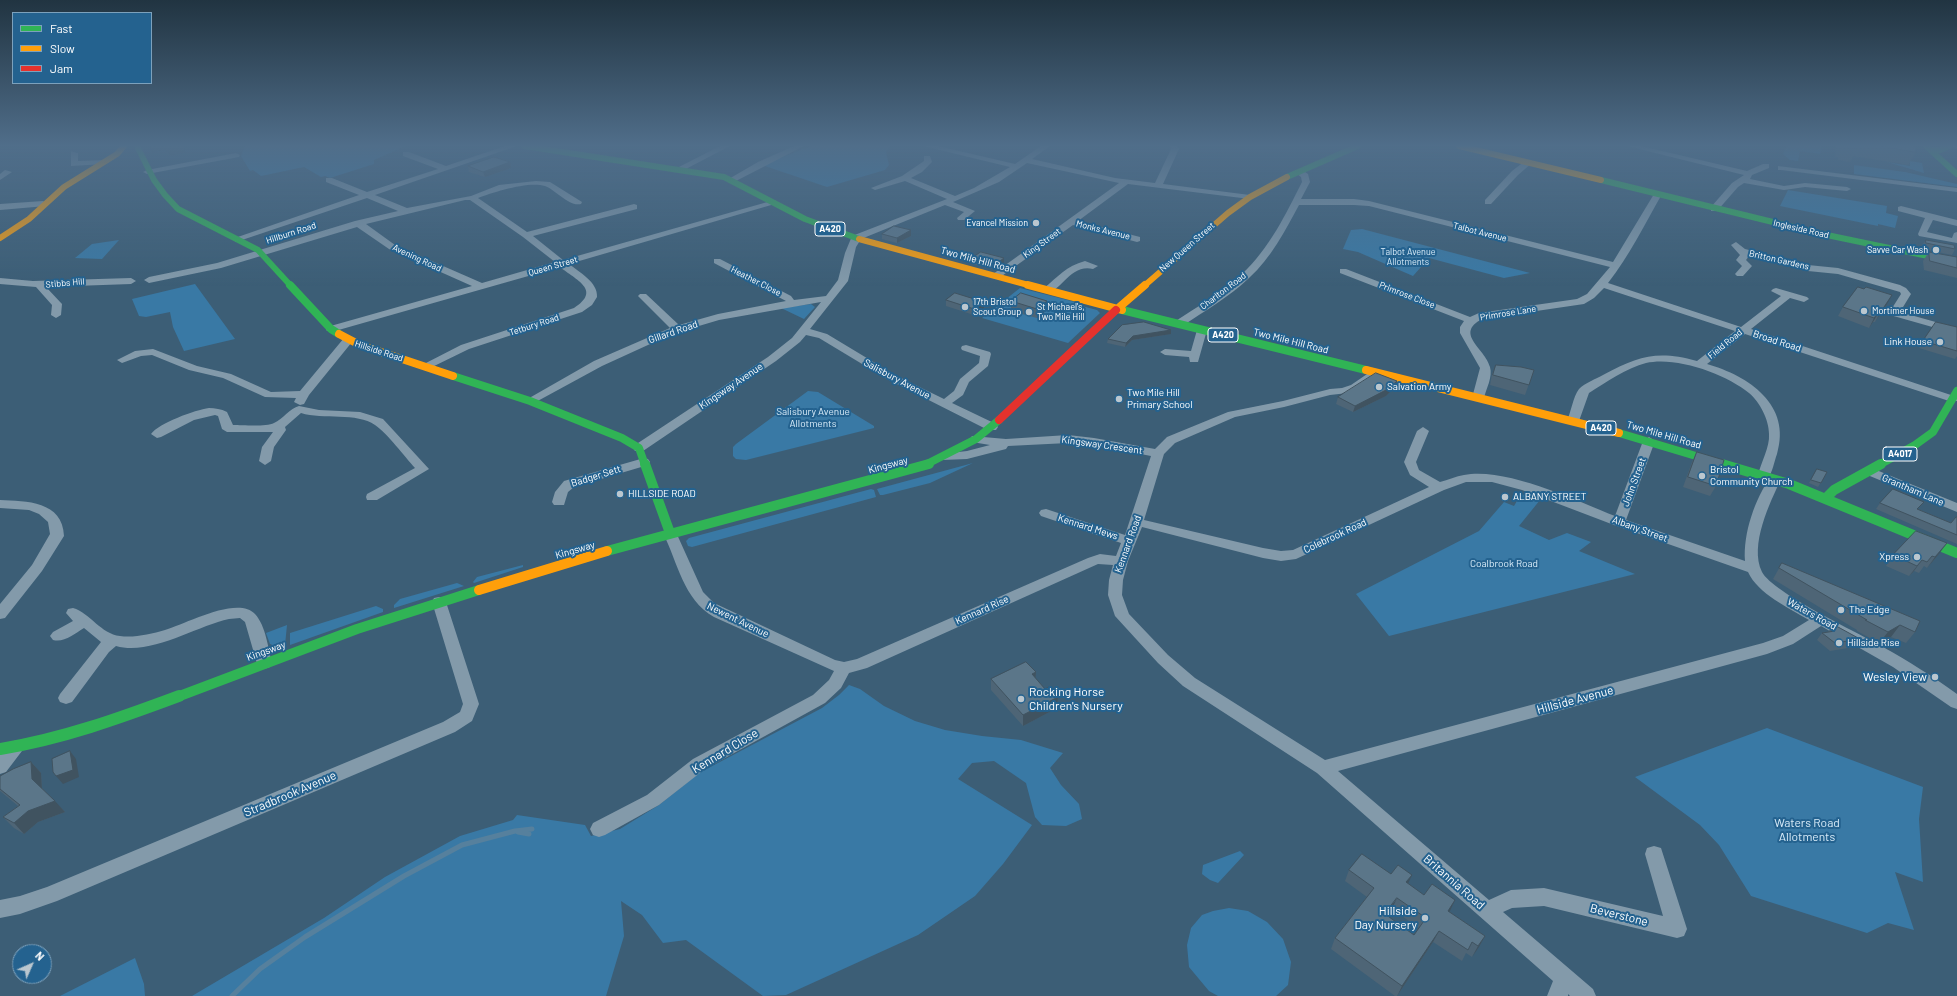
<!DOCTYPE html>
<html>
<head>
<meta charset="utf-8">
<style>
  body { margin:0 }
  #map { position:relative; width:1957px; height:996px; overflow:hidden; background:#3c5e76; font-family:Barlow,sans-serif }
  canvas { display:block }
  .legend { position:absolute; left:12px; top:12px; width:140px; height:72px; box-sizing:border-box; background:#24628f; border:1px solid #7ca1bc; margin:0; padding:5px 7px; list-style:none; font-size:12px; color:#fff }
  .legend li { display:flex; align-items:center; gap:8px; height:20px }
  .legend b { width:20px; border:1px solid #7ca1bc }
  .north { position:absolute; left:12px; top:944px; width:40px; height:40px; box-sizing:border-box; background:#24628f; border:1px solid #7ca1bc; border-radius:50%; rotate:45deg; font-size:11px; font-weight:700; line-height:16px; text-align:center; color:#fff }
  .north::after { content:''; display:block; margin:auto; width:14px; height:18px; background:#bbc7cf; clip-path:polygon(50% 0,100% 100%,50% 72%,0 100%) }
</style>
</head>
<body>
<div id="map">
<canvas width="1957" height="996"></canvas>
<ul class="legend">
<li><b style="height:5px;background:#30b455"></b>Fast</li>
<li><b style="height:5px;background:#ff9f0a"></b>Slow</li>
<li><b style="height:5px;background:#e5322d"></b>Jam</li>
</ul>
<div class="north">N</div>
</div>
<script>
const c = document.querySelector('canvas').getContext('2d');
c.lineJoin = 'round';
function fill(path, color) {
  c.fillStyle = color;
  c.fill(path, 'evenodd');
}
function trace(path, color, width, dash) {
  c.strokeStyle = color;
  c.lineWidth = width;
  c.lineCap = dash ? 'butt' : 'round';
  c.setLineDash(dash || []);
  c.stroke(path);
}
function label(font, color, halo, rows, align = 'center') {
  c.font = font + ' Barlow,sans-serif';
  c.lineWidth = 4;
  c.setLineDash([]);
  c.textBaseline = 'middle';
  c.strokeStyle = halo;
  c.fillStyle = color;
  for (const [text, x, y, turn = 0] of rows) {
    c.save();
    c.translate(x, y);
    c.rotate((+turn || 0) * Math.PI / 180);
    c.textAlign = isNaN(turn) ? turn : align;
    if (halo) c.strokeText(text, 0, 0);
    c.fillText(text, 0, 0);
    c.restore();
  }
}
const green = new Path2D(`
  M245 146H406L374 160V164L330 178 325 176 321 177 304 167 261 176 253 170 250 171 241 156Z
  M811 146H891L886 152 889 165 885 170 827 187 762 165Z
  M1786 146H1822L1820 154 1800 151 1798 161 1790 160 1783 154Z
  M1910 161 1922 163 1924 173 1887 162 1910 166Z
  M1854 165 1905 172 1957 184V187L1854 174Z
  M1788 190 1887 206 1886 213 1898 216 1895 228 1878 224V226L1780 206Z
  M1362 229 1530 273 1504 278 1429 258 1413 276 1358 252 1343 249 1351 230Z
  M119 240 102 259 75 258 92 244Z
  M195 284 235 339 184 351 173 327 170 312 146 317 139 316 132 299Z
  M1020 288 1079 303 1078 305 1097 310 1100 313 1068 343 982 318Z
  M811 304 815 307 804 319 781 308Z
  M808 391 818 392 874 426V428L746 460 736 459 733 456V447L736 444Z
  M973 463 930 483 883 495H880L877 489Z
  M871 489 874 490 876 497 692 547 688 546 686 541 689 538Z
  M1521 494 1540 500 1519 526 1549 540 1567 533 1591 542 1579 551 1635 574 1389 636 1356 594 1479 531 1504 502 1514 506Z
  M523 565V567L474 583 473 582 477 577Z
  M457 583 464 586 394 608V605L400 599Z
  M376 606 383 609V612L290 645V633Z
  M287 625 285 645 275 646 270 644 266 633Z
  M849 685 860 689 884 706 915 721 945 730 982 736 1021 740 1063 753 1050 768 1061 785 1079 804 1082 819 1066 826 1042 825 1035 817 1026 783 994 761 972 763 958 779 1032 825 1003 864 975 896 918 935 786 995 763 996 686 940 663 943 642 915 621 901 624 936 606 996H192L324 918 385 877 460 836 513 820 517 815 585 825 591 836 620 829 659 805 699 773 822 708 839 695Z
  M1767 728 1923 787 1919 819 1923 882 1895 872 1914 930 1888 923 1867 933 1751 896 1719 845 1700 825 1635 777Z
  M1240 851 1244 855 1218 883 1210 880 1202 874 1203 865Z
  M1229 908 1248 911 1267 922 1283 939 1291 962 1288 985 1276 996H1218L1209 991 1189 967 1187 945 1191 928 1202 915 1213 911Z
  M135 958 144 984 145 996H60Z`);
const stream = new Path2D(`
  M518 832 529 834
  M232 996 260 969 305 937 404 876 462 845 515 831 532 829`);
const street = new Path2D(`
  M505 146H517L375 195 407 208 471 196 499 185 536 181 550 182 582 202 581 204C569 207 556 190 545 186 528 181 494 192 478 198L527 232 634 204 637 205V209L533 236 563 260 771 201 774 200 778 203 569 264C579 272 598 282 597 297L592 305 582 312 469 349 428 369 423 366 424 364 461 345 574 308C602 290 576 280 560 267L335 331H327L326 329 327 327 472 286 389 249 357 227 221 268 149 283 144 280 149 277 217 263 355 221 398 211 367 198 239 241 236 242 232 239 359 195 326 182V178H332L367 192 438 169 403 156V152H409L446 166ZM465 200H470L523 237 555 262 482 283 395 245 366 224Z
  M720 146H730L680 172 673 170Z
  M794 146H804L734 182 727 180 758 162Z
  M923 146H938L1015 164 1041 146H1050L1032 159 1115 178 1155 183 1171 149 1170 146H1177L1179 149 1163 184 1250 195 1254 197 1250 199 1128 184 1078 221 1140 237V241L1137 242 1073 225 999 278H993V274L1119 183 1027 163 999 182 953 202 975 211 964 220H958L957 218 964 212 945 205 861 239 856 247 848 281 810 329 827 334 895 375 944 399 954 391 960 379 979 363 980 356 962 350 961 348 962 346 966 345 990 352 991 354 988 366 969 382 963 395 952 403 996 424 998 427 996 430H988L887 379 819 338 806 335 800 342 776 361 643 451H635L633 448 635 445 768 357 792 338 821 302 719 320 672 334 602 366 534 403H526L524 401 594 361 670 328 638 296 640 294H646L679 325 718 314 786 301 714 263V259H720L791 296 794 300 826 296 838 280 845 253 852 236 947 199 905 181 875 190 871 188 902 176 924 161V156H930L932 162 922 172 911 178 955 196 974 188 1010 167Z
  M1627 146H1641L1747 171 1763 164H1769V168L1752 175 1750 179 1784 186 1805 183 1847 187 1851 189 1847 191 1805 187 1784 190 1744 183 1738 187 1717 211H1711V207L1732 183 1744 175Z
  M1951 146H1957V149Z
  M71 151 78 153V161L105 160 109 162 105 164 71 166Z
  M236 153 240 155 239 157 147 174 143 172 147 170Z
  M1525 161 1532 163 1518 175 1491 204H1485V200L1512 171Z
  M1778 166 1957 188V192L1781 170H1778Z
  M5 170 12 172 0 180V174Z
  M1296 170H1302L1308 174 1310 182 1301 199H1354L1369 201 1613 262 1654 194 1658 192H1661L1662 194C1645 224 1629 256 1608 283L1741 327 1781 296 1771 291 1773 289 1776 288 1807 297 1809 299 1804 302 1790 298 1751 329 1957 397V401H1949L1745 334 1707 364C1749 376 1792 405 1777 454 1774 462 1773 471 1768 478L1764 479 1758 475C1761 462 1770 447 1769 434 1769 420 1760 402 1749 393 1726 374 1676 356 1646 363 1627 368 1606 382 1589 393L1579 421 1573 425 1569 424 1567 421C1571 412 1573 397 1579 389 1585 383 1596 379 1603 375 1639 356 1657 350 1697 361L1735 331 1604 288 1594 298 1584 304 1482 319C1454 334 1485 348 1490 367 1493 377 1486 389 1484 398L1478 401 1474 400 1472 398 1480 368 1460 333V327L1464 321 1340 273V269H1346L1470 317 1479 313 1577 299 1587 294 1610 267 1369 206 1354 205H1299C1285 231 1271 258 1249 278 1229 297 1205 311 1182 326H1174L1173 324 1174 322C1197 307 1222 293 1242 274 1269 249 1286 214 1302 182L1301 177 1295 172Z
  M43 201 47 204 46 206 0 210V204Z
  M1901 206 1957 220V226L1933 220 1927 232 1952 238 1954 233 1957 232V243L1919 236 1918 234 1925 218 1898 211V207Z
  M1736 242 1745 249 1808 265 1838 268 1900 285 1906 288 1911 294 1900 312 1957 328V334L1890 315 1889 313 1901 294 1900 292 1838 274 1808 271 1749 256 1746 260 1752 266 1743 276H1737L1735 274 1742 266 1736 260 1740 255 1731 245Z
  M1085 261 1098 266 1093 269C1069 263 1060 296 1044 292L1042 290 1044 288C1058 277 1066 266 1085 261Z
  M0 278 33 281 131 278 136 281 131 284 46 287 62 304 61 315 56 318 51 315 52 305 36 287 0 284Z
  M1202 327 1207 330 1198 362H1190L1189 357 1165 355 1160 352 1165 349 1191 351 1197 330Z
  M348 337 352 338 353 340 352 342 309 395 304 404 300 405 294 402 296 398 265 397 223 378 189 370 152 355 141 356 122 363 117 360 135 351 153 349 197 366 231 374 271 392 300 391 344 338Z
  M1373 370 1379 373 1377 375 1359 389 1348 393 1330 395 1284 407 1235 417 1175 443 1164 454 1144 520 1263 548 1281 551 1293 550 1429 487 1410 475 1404 462 1417 431 1423 427 1429 431 1416 462 1419 470 1440 482C1448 480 1456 476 1464 475 1506 467 1574 500 1615 516L1643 441 1649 437 1655 441 1626 520 1745 561C1743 533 1755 499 1771 476H1779L1781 479C1770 503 1749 545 1762 572 1773 593 1859 633 1883 647 1908 661 1934 677 1957 694V709L1951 707 1893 667 1821 626 1793 644 1767 654 1338 771 1489 900 1511 890 1544 888 1663 916 1645 854 1647 848 1654 846 1661 848 1687 929 1684 936 1677 938 1544 906 1512 908 1503 912 1593 989 1596 996H1570L1568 994V996H1547L1553 981 1317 773 1183 686 1158 663 1115 616 1108 595 1109 580 1113 565 1098 564 867 668 849 673 841 688 825 703 705 769 659 805 605 835 599 837 593 835 590 829 593 823 647 795 693 759 813 695 829 680 834 671 714 617C683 599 678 563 663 533L665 530H675L703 592 714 603 835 660 844 662 857 659 1088 558 1100 554 1116 556 1121 543 1041 516 1039 513 1041 510 1046 509 1125 535 1151 456 1094 445 1068 443 1008 446 1006 449 967 459 942 460 940 457 942 454 967 451 990 445 972 442 970 439 972 436 1006 439 1068 435 1094 438 1155 449 1167 437 1228 412 1283 401 1330 389 1342 388 1351 385ZM1466 482H1492L1522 490 1614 525 1748 572C1758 594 1789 608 1809 620L1783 636 1763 643 1325 760 1195 678 1168 655 1129 614 1122 595 1123 580 1128 561 1142 527 1263 558 1281 561 1296 559 1444 490Z
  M299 406 319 410 360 412 383 419 429 469 377 500H367L366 497 367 494 415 468C405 457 387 433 375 425 357 412 323 420 301 413L285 427 286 430 274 447 271 461 265 465 259 461 262 447 273 432H227L222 429 218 416 215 415 194 420 161 437 157 438 151 434C159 423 195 410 209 408 215 408 221 409 227 412L233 425C243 425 266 427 274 423 283 419 290 408 299 406Z
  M644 458 648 459 650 462 648 465 574 487 568 492 564 505H554L552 502 555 492 564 481Z
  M1869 467 1957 503V512L1865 474 1863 471 1865 468Z
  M0 500C26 501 63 501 64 536L42 571 5 618 0 619V604L32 565 50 534 48 522 39 514 29 510 0 508Z
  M439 597 444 598 446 602 479 704 472 721 455 732 57 901 20 914 0 918V900L20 896 47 887 443 722 460 712 463 704 432 602 434 598Z
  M73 608C90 613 101 634 120 636 134 638 151 634 165 630 185 624 238 595 255 614 266 626 268 648 272 663L270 667 264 669 258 667 245 622 240 618 229 619C196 626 151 656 116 646L109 652 72 702 66 704 60 702 58 698 60 694 101 642 84 628C74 634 64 643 53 640L50 636 53 632 73 621 66 613 68 609Z
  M17 740 23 742 25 747 6 772 0 774V755L11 742Z`);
const fastFar3 = new Path2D(`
  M137 146 154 180 165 195 178 209 258 250 291 286
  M524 146 724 177 805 219 859 239
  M1926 146 1957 174
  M1932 150H1940L1950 146
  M1287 177 1358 146
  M1601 180 1822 234 1957 262`);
const fastFar2 = new Path2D(`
  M290 285 331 329 339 334
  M1122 310 1366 370
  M453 376 530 401 622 438 639 448 645 465
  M1619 433 1726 465
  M925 465 976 439 999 420
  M1879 465 1915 445 1933 432 1957 391`);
const fastFar1 = new Path2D(`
  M645 464 670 533
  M1722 464 1789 484 1957 553
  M1826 498 1834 490 1881 464
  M607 551 929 464
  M177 697 357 629 479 590`);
const fast = new Path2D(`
  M0 749C62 739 120 718 179 696`);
const slowFar2 = new Path2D(`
  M1459 146 1601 180
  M0 238 29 219 64 187 117 154 124 146
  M859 239 1032 286
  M1144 286 1228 213 1250 197 1287 177`);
const slowFar1 = new Path2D(`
  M1028 285 1122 310
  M1116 310 1145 285
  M339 334 360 345 453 376
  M1366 370 1619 433`);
const slow = new Path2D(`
  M479 590 607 551`);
const jam = new Path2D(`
  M999 420 1116 310`);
const wall = new Path2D(`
  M1836 146H1916V152L1908 165 1853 156 1850 162 1838 160V157H1835Z
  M510 162 511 168 485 177 469 172 468 166Z
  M882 234 911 236 897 243 882 239Z
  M1926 240 1955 249 1952 255 1923 249 1922 245Z
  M1929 252 1957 257V278L1924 270 1923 261Z
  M972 258H1004V264L996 270 972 264Z
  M946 300 984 308 974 315 946 306Z
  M1011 301H1047V310L1037 318 1011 311Z
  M1887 304 1875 322H1873L1869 328 1838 316 1843 307Z
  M1936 322 1957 327V356L1955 359 1919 348Z
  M1171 334 1132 340 1125 347 1107 343 1108 339Z
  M1496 365 1534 370 1525 395 1490 385 1492 374Z
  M1397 381 1395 387 1386 396 1353 412 1336 404 1338 397Z
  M1697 452 1716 486 1710 496 1683 487 1692 462Z
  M1817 469 1827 472 1818 487 1809 483Z
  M1880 503 1918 509 1951 523 1957 517V544L1876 509Z
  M1939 554 1927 568 1924 566 1919 573 1914 571 1909 576 1886 566 1893 555Z
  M1782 563 1915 632 1906 643 1891 637 1879 643 1857 631V630L1773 579Z
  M1831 628 1860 639 1854 647 1830 651 1817 640 1822 633 1828 632Z
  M1036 672 1035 678 1045 689 1058 697 1057 708 1023 726 991 690V679Z
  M31 762 41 773 42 788 65 812 38 822 24 834 14 828 3 817 18 806 0 791V776Z
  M1349 870 1391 874 1408 884 1485 936 1472 957 1466 953 1462 961 1433 942 1397 996H1395L1331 949 1335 938 1367 897 1345 881ZM1392 909 1419 928 1414 935 1387 916Z`);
const shadedWall = new Path2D(`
  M150 146H184L185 153 170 155 168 151 166 152 165 150 152 152Z
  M510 162 511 168 485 177 483 172Z
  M911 230V236L897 243V238Z
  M1004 258V264L996 270V264Z
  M1892 295 1887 304 1875 322 1880 313Z
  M1047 301V310L1037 318V309Z
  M984 302V308L974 315V309Z
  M1879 312 1873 322 1869 328 1874 318Z
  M1171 330V334L1132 340 1125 347 1126 343 1133 336Z
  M1397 381 1395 387 1386 396 1353 412 1355 406Z
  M1947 543 1939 554 1927 568 1935 557Z
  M1922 560 1914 571 1909 576 1917 566Z
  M1900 625 1891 637 1879 643 1888 632Z
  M1036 672 1035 683 1032 674Z
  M1058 697 1057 708 1023 726V715Z
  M70 751 76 759 79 777 63 784 56 776Z
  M31 762 41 773 42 790 32 779Z
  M55 801 65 812 38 822 24 834 14 823 28 811Z
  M1412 875 1407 886 1406 882Z
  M1397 898 1392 909 1380 925 1385 914Z
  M1455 900 1450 911 1442 922 1448 911Z
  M1439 931 1433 942 1397 996 1402 986Z
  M1485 936 1479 947 1472 957 1478 946Z`);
const building = new Path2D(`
  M1844 146H1857V149L1844 147Z
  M1880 146H1915L1916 152Z
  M494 157 510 162 483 172 468 166Z
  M894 226 911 230 897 238 882 234Z
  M1926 240 1954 245 1955 249 1926 243Z
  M981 252 1004 258 996 264 972 258Z
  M1929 252 1957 257V268L1930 261Z
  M1858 287 1864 289 1866 287 1892 295 1880 313 1879 312 1874 318 1843 307Z
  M955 293 984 302 974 309 946 300Z
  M1021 293 1047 301 1037 309 1011 301Z
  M1144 322 1171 330 1133 336 1126 343 1108 339 1122 325Z
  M1936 322 1957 327V351L1923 341Z
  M1496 365 1521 367 1534 370 1529 385 1493 375Z
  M1376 373 1397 381 1388 389 1355 406 1338 397Z
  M1697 452 1724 460 1716 486 1688 477Z
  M1817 469 1827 472 1821 483 1811 480Z
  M1893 489 1924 502 1917 509 1951 523 1956 517H1957V535L1880 503Z
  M1916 531 1947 543 1935 557 1932 556 1927 562 1922 560 1917 566 1893 555Z
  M1782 563 1920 621 1915 632 1900 625 1888 632 1865 620H1867L1779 568Z
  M1838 627 1860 639 1835 643 1822 633 1835 631 1831 628Z
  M1026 662 1036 672 1032 674 1045 689 1049 687 1058 697 1023 715 991 679Z
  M70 751 73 770 56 776 53 772 52 759Z
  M31 762 32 779 55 801 28 811 14 823 3 817 20 805 0 789V776L13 769Z
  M1362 854 1391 874 1398 865 1412 875 1406 882 1424 895 1432 884 1455 900 1448 911 1485 936 1478 946 1472 942 1468 950 1439 931 1402 986 1335 938 1374 888 1349 870ZM1397 898 1426 918 1414 935 1385 914Z`);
const markers = [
  [1036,223,4,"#bbc7cf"],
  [1936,250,4,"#bbc7cf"],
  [965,307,4,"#bbc7cf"],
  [1864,311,4,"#bbc7cf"],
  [1029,312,4,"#bbc7cf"],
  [1940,342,4,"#bbc7cf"],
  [1379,387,4,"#bbc7cf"],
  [1119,399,4,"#bbc7cf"],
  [1702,476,4,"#bbc7cf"],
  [620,494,4,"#bbc7cf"],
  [1505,497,4,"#bbc7cf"],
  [1917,557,4,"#bbc7cf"],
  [1841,610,4,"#bbc7cf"],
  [1839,643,4,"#bbc7cf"],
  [1935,677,4,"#bbc7cf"],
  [1021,699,4,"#bbc7cf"],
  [1425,918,4,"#bbc7cf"]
];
const farPoinames = [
  ["Evancel Mission",1028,223,"right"],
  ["Savve Car Wash",1928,250,"right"],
  ["17th Bristol",973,302],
  ["Scout Group",973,312],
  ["St Michael's,",1037,307],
  ["Two Mile Hill",1037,317],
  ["Mortimer House",1872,311]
];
const shields = [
  [830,229,30],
  [1223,335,30],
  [1601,428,30],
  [1900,454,34]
];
const shieldNames = [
  ["A420",830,229],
  ["A420",1223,335],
  ["A420",1601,428],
  ["A4017",1900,454]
];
const farStreetnames = [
  ["Ingleside Road",1801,229,13],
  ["Monks Avenue",1103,230,14],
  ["Talbot Avenue",1480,232,14],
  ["Hillburn Road",291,233,-18],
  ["King Street",1042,243,-36],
  ["New Queen Street",1187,247,-41],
  ["Avening Road",417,258,25],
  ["Britton Gardens",1779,260,13],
  ["Queen Street",553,266,-16],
  ["Heather Close",756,281,27],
  ["Stibbs Hill",65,283,-5],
  ["Charlton Road",1223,291,-37],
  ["Primrose Close",1407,295,21],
  ["Primrose Lane",1508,313,-9],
  ["Tetbury Road",534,325,-18],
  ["Field Road",1725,344,-39],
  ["Hillside Road",379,351,18]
];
const farParknames = [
  ["Talbot Avenue",1408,252],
  ["Allotments",1408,262]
];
const streetNames = [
  ["Two Mile Hill Road",978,260,15],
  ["Gillard Road",673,332,-19],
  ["Two Mile Hill Road",1291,341,14],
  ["Broad Road",1777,341,18],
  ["Salisbury Avenue",897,379,28],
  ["Kingsway Avenue",731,386,-34],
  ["Two Mile Hill Road",1664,435,16],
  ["Kingsway Crescent",1102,445,8],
  ["Kingsway",888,465,-15],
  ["Badger Sett",596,476,-17],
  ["John Street",1634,482,-70],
  ["Grantham Lane",1913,490,23],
  ["Kennard Mews",1088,527,18],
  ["Albany Street",1640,529,20],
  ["Colebrook Road",1335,536,-25],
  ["Kennard Road",1128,544,-70],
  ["Kingsway",575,550,-16],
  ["Kennard Rise",982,610,-24],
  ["Waters Road",1812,614,29],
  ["Newent Avenue",738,620,26],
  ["Kingsway",266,651,-20]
];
const poiNames = [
  ["Link House",1932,342,"right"],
  ["Salvation Army",1387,387],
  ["Two Mile Hill",1127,393],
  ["Primary School",1127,405],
  ["Bristol",1710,470],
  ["Community Church",1710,482],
  ["HILLSIDE ROAD",628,494],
  ["ALBANY STREET",1513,497],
  ["Xpress",1909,557,"right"],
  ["The Edge",1849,610],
  ["Hillside Rise",1847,643]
];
const parkNames = [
  ["Salisbury Avenue",813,412],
  ["Allotments",813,424],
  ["Coalbrook Road",1504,564]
];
const nearPoinames = [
  ["Wesley View",1927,677],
  ["Rocking Horse",1029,692,"left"],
  ["Children's Nursery",1029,706,"left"],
  ["Hillside",1417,911],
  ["Day Nursery",1417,925]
];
const nearStreetnames = [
  ["Hillside Avenue",1575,700,-15],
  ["Kennard Close",725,751,-31],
  ["Stradbrook Avenue",290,794,-23],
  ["Britannia Road",1454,882,41],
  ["Beverstone",1619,915,14]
];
const nearParknames = [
  ["Waters Road",1807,823],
  ["Allotments",1807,837]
];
fill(green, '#3979a5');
trace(stream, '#56809d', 5);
fill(street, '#839aaa');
trace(fastFar3, '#30b455', 6);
trace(fastFar2, '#30b455', 8);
trace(fastFar1, '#30b455', 10);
trace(fast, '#30b455', 12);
trace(slowFar2, '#ff9f0a', 6);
trace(slowFar1, '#ff9f0a', 8);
trace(slow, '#ff9f0a', 10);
trace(jam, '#e5322d', 8);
fill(wall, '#4e6576');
fill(shadedWall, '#405360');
fill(building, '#5b7689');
trace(building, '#405360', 1);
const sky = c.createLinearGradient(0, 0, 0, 286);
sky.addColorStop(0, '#213441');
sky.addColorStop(0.51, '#506e8a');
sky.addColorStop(1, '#506e8a00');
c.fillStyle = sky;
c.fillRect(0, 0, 1957, 286);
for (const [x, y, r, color] of markers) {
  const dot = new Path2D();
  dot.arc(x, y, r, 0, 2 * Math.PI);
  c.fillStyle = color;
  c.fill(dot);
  trace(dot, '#24628f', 1.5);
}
label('9px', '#fff', '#24628f', farPoinames, 'left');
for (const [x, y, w] of shields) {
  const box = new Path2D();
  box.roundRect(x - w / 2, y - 7, w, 14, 3);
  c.fillStyle = '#24628f';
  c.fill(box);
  trace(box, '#fff', 1);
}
label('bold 9px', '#fff', null, shieldNames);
label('9px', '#fff', '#24628f', farStreetnames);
label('9px', '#d9ecf9', '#24628f', farParknames);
label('10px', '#fff', '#24628f', streetNames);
label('10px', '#fff', '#24628f', poiNames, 'left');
label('10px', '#d9ecf9', '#24628f', parkNames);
label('12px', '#fff', '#24628f', nearPoinames, 'right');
label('12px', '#fff', '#24628f', nearStreetnames);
label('12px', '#d9ecf9', '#24628f', nearParknames);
</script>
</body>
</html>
